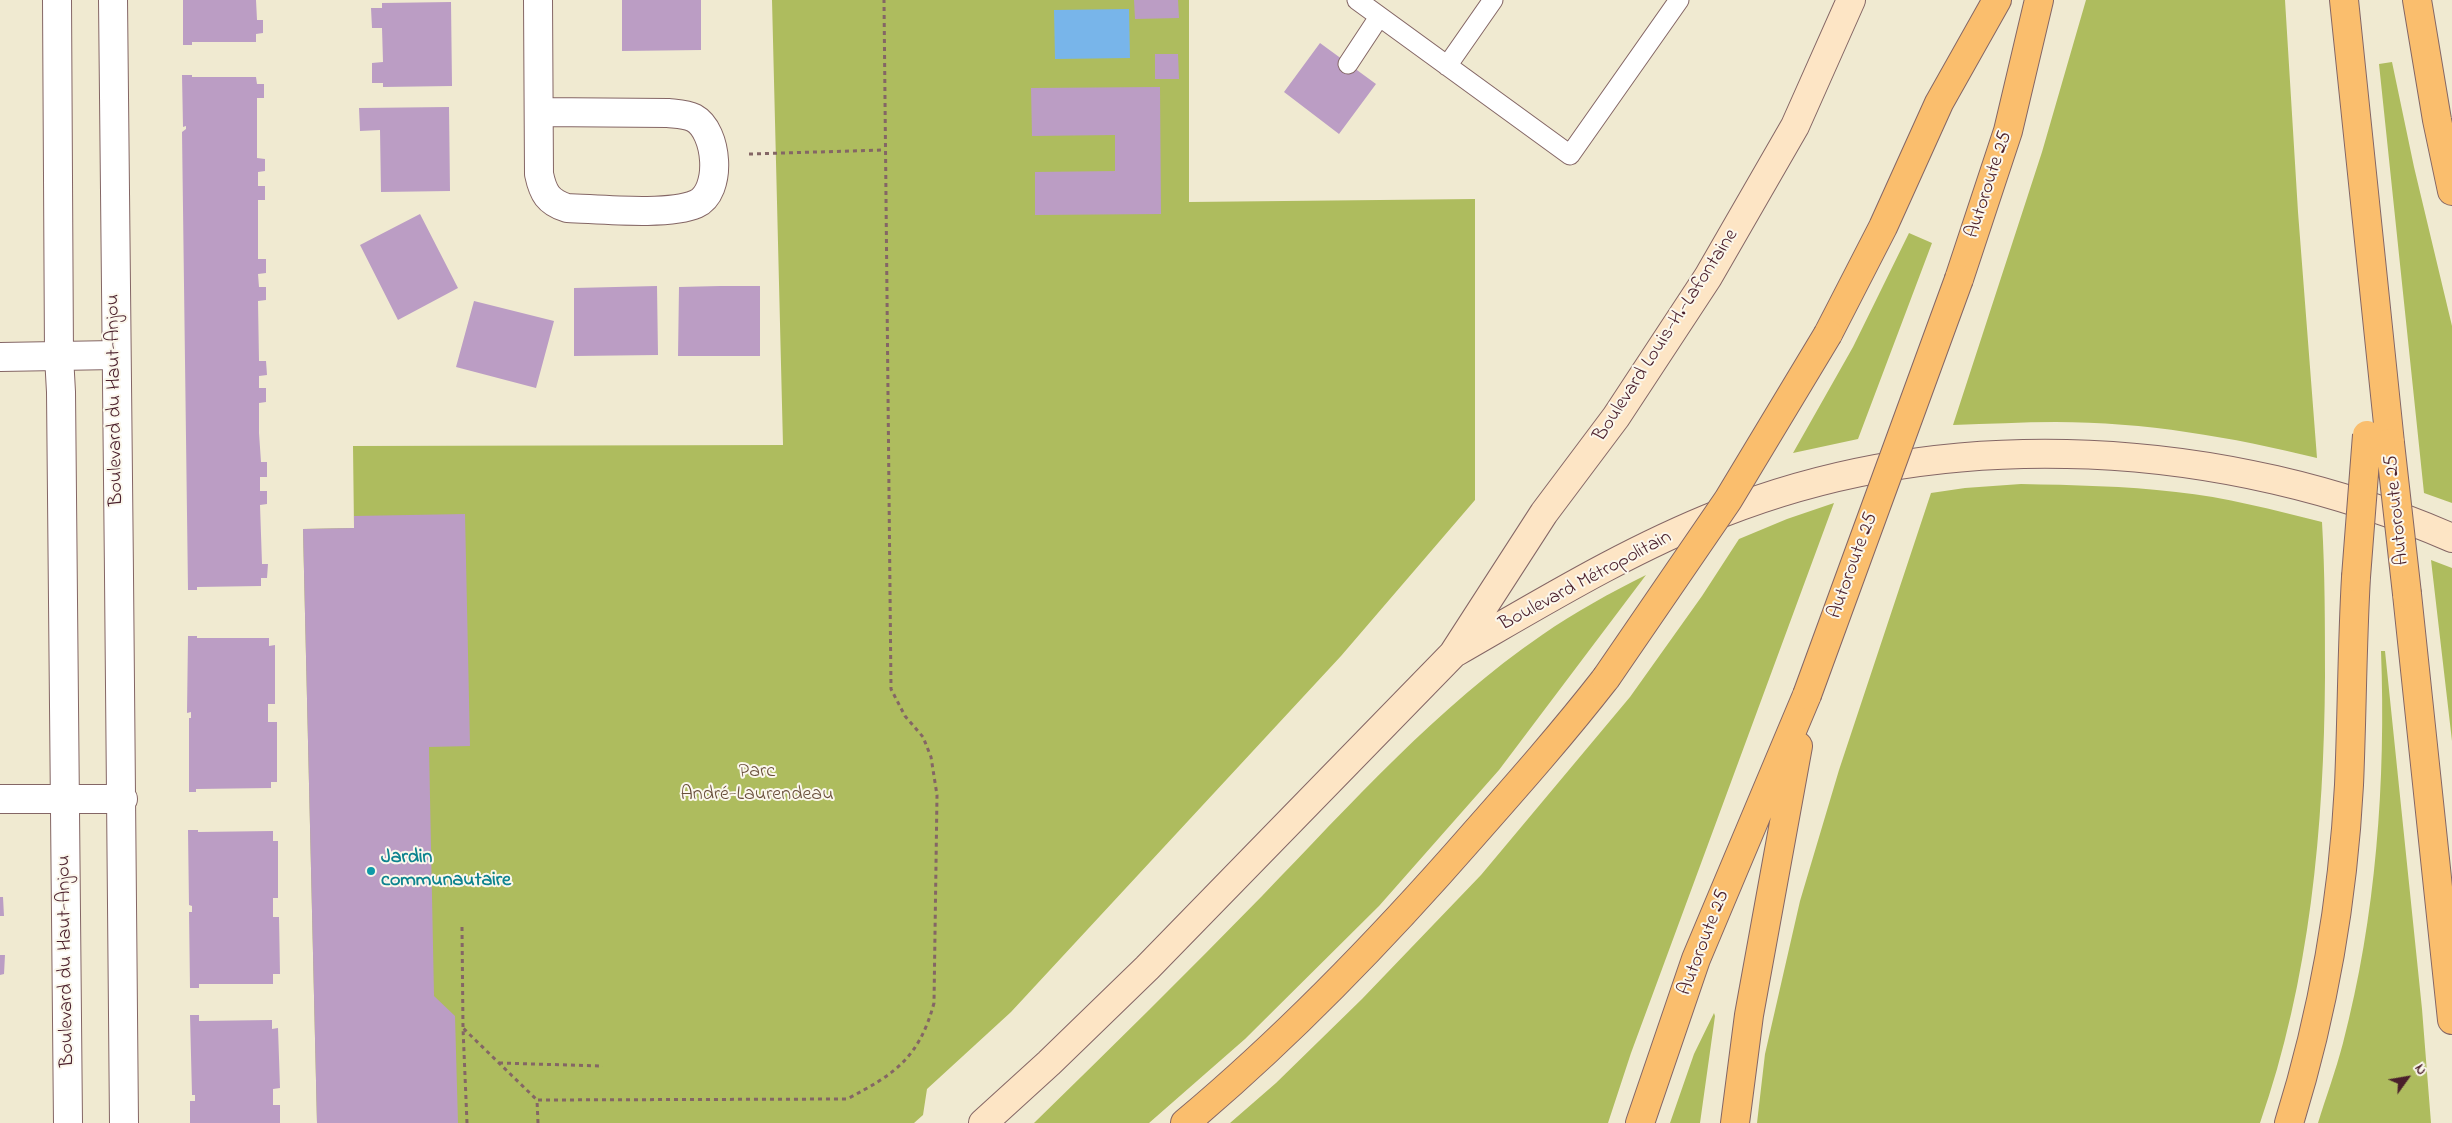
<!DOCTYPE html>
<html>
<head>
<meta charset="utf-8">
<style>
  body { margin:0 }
  #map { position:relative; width:2452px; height:1123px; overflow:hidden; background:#f0ead1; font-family:"Indie Flower",sans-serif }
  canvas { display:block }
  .north { position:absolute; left:2382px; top:1053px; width:50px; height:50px; -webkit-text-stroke:4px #fbf7ec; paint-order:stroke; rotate:58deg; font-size:14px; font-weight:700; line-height:20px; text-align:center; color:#4a1f2b }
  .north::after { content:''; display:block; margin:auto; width:18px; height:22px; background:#4a1f2b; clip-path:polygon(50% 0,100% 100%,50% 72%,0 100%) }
</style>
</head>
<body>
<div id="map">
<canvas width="2452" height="1123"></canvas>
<div class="north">N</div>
</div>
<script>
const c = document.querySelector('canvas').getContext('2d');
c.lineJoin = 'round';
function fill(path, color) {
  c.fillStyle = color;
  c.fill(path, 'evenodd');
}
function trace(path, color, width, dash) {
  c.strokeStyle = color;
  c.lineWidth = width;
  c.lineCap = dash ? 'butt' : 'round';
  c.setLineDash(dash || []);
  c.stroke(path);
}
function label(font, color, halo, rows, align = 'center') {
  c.font = font + ' "Indie Flower",sans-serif';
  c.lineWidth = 4;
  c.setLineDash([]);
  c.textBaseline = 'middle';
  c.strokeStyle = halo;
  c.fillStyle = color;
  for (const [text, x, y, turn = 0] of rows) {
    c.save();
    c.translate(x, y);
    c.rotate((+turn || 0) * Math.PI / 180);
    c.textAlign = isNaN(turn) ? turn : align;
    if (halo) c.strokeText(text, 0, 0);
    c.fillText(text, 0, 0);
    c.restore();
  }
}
const green = new Path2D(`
  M772 0H1189V202L1475 199V500L1341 656 1011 1012 927 1089 923 1115 914 1123H317L303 529 354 528 353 446 783 445Z
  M2086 0H2285L2298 212 2317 458C2232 437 2144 422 2056 422 2022 422 1988 424 1953 425L2042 152Z
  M2392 62 2414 167 2452 326V503L2424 493 2379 64Z
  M1909 233 1932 243 1858 439 1793 453 1853 347Z
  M2021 484C2073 485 2125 486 2176 492 2225 497 2274 510 2322 522 2325 573 2325 625 2325 677 2324 827 2310 980 2260 1123H1757L1765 1054 1800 901 1839 770 1931 493 1965 488Z
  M1834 503 1631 1053 1608 1123H1230L1276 1083 1362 999 1481 875 1630 697 1702 596 1739 539 1787 519Z
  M2431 560 2452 568V741Z
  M1646 575 1499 770 1379 906 1245 1039 1149 1123H1034C1111 1048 1188 972 1263 895 1351 804 1437 707 1542 635 1575 612 1610 593 1646 575Z
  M2381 651H2385L2422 1009 2431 1123H2318C2326 1097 2336 1070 2343 1043 2376 917 2386 781 2381 651Z
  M1714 1013 1715 1016 1700 1123H1670L1694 1054Z`);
const water = new Path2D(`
  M1129 9 1130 58 1055 59 1054 10Z`);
const building = new Path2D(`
  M183 0H256L257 20H263V33L256 34V42H192V45H183Z
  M622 0H701V50L622 51Z
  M1134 0H1178L1179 18 1135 19Z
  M451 2 452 86 383 87V83H372V63L383 62 382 28H372L371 8H382V3Z
  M1320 43 1376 84 1339 134 1284 92Z
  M1155 54H1178L1179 79H1155Z
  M182 75H192V77H256L257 84H264V98H257V158L265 159V171L258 172V186H265V200H258V259H266V273L258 274 259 287H266V300L258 301 259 361H266L267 375 259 376V388H266V402L259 403V433L261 462H267V477H260V491H267V504L260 505 262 564H268L267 578H261V586L197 587V590H188L182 132 186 129V126L183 127Z
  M1160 87 1161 214 1035 215V172L1115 171V135L1032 136 1031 88Z
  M449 107 450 191 381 192 380 130 360 131 359 108Z
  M420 214 458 288 398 320 360 245Z
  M657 286 658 355 574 356V288Z
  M720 286H760V356H678L679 287Z
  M474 301 554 321 536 388 456 367Z
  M465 514 470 746 429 747 434 996 455 1016 458 1123H317L303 529 354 528V516Z
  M188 636H197V638H269V646L275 645V704H268V722H277V782H271V788L196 789V792H189V718H191V712L187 713Z
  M188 830H198V832L273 831V841H278V898H273V917H279L280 974H273V984H199V988H190L189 912H192V906L189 905Z
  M0 897H3L4 916H0Z
  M0 955H5L4 974 0 975Z
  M190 1015H199V1021L272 1020V1029L278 1028 280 1088 273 1089V1105H280V1123H190V1101H195V1095H192Z`);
const path = new Path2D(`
  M749 154 885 150
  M462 927 463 1028
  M499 1063 603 1066
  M467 1123 463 1028 537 1100
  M538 1123 537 1100 847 1099C895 1074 919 1058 934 1003L937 795 931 757 923 737 905 716 891 689 884 0`);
const service = new Path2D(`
  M1357 0 1570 155 1679 0
  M1348 64 1379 17
  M1447 66 1493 0`);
const minor = new Path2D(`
  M57 0 59 356 61 392 68 1123
  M113 0C115 374 123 749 124 1123
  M538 0 539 174C543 193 548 202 567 208 599 209 669 216 696 204 723 192 718 131 694 118 686 114 677 114 668 113L539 112
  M0 357 115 355
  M0 799H123`);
const secondary = new Path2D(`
  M1456 652C1543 602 1628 550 1722 513 1953 422 2226 440 2452 538
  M983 1123 1049 1063 1147 968 1453 654 1544 513 1616 417 1708 277 1795 126 1851 0`);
const motorway = new Path2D(`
  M2344 0 2390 443
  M2417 0 2437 120 2452 191
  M1959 279 2008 131 2039 0
  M1828 334 1883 227 1939 103 1997 0
  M2407 594 2452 1020
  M1185 1123C1289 1036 1385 936 1474 834 1519 783 1564 732 1606 678
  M1640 1123 1696 959 1807 695
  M1735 1123 1749 1015 1798 746
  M2289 1123C2323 1014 2343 899 2349 785 2352 716 2352 646 2356 577`);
const motorwayBridge = new Path2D(`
  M2390 443 2407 594
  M2356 577 2367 435
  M1606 678 1728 500 1828 334
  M1807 695 1959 279`);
const markers = [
  [371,871,5,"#0f9aa8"]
];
const streetNames = [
  ["Autoroute 25",1990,185,-72],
  ["Boulevard Louis-H.-Lafontaine",1667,336,-57],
  ["Boulevard du Haut-Anjou",116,400,-91],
  ["Autoroute 25",2398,510,-96],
  ["Autoroute 25",1854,566,-70],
  ["Boulevard Métropolitain",1586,582,-28],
  ["Autoroute 25",1705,943,-69],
  ["Boulevard du Haut-Anjou",67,961,-91]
];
const parkNames = [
  ["Parc",757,773],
  ["André-Laurendeau",757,796]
];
const cultureNames = [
  ["Jardin",381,859],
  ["communautaire",381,882]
];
fill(green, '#aebc5e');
fill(water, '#78b5ea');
fill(building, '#bb9dc4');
trace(service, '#846665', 21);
trace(minor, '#846665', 30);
trace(secondary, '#846665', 30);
trace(motorway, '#846665', 30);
trace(path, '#846665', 3, [4, 4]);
trace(service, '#fff', 19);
trace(minor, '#fff', 28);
trace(secondary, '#fde5c5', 28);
trace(motorway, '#fabe6d', 28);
trace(motorwayBridge, '#846665', 30, []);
trace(motorwayBridge, '#fabe6d', 28);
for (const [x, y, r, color] of markers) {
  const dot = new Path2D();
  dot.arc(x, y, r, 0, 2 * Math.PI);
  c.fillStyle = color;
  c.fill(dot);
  trace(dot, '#fbf7ec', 2);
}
label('20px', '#4a1f2b', '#fbf7ec', streetNames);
label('20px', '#684e3a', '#fbf7ec', parkNames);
label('bold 20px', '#0d838f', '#fbf7ec', cultureNames, 'left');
</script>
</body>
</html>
